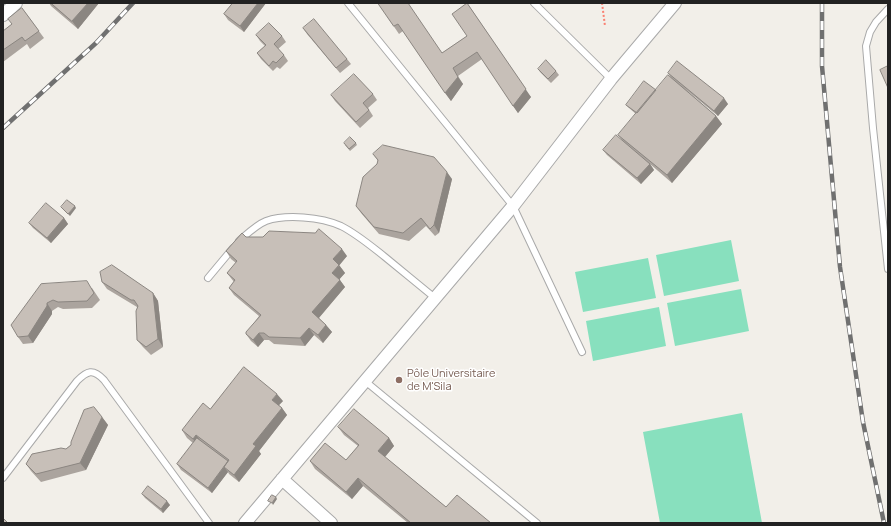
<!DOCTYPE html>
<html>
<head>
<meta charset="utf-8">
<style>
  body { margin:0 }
  #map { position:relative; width:891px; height:526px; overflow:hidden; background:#f2efe9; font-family:Manrope,sans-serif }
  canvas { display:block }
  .frame { position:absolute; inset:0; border:4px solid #222; pointer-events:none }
</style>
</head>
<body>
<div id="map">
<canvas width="891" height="526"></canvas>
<div class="frame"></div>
</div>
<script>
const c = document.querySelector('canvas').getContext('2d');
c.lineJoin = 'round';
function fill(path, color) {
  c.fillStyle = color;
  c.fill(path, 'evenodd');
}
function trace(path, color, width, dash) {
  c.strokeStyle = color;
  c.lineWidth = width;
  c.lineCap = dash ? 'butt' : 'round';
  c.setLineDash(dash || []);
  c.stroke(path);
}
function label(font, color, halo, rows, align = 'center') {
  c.font = font + ' Manrope,sans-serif';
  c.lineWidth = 3;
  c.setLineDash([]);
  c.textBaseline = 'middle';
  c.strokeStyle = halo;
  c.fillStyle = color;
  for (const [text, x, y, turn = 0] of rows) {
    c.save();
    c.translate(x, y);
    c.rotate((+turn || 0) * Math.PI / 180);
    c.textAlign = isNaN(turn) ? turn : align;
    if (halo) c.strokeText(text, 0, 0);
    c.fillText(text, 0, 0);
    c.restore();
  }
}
const pitch = new Path2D(`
  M731 240 739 281 664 296 656 255Z
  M648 258 656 298 583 312 575 272Z
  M741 289 749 331 675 346 667 303Z
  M659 307 666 346 593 361 586 321Z
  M742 413 762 523H660L643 432Z`);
const path = new Path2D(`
  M602 3 605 26`);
const lane = new Path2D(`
  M348 3 513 206 582 352
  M534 3 611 79
  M888 9 876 22 870 32 866 46 873 128 888 269
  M239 241C247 234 256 225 266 221 286 214 321 217 341 226 357 234 371 246 385 257 402 271 418 284 435 298
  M208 278 233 248
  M365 381 537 523
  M3 478 77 381C87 371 93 368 104 380L209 523`);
const street = new Path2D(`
  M3 15 16 3
  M282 479 331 523
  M245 523 513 206 611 79 675 3`);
const rail = new Path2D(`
  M822 3V66L840 267 863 422 884 523
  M3 128 96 43 133 3`);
const wall = new Path2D(`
  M49 3H99L78 29 51 6Z
  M233 3H266L244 32 228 20 224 14Z
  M378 3 442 53 467 36 531 97 518 113 482 59 458 76 463 84 451 101 403 31 399 34Z
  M22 8 44 38 30 49 27 44 3 62V31L12 24Z
  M303 28 347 59 351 64 340 73 307 34Z
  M256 35 282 36 286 42 278 49 284 55 288 61 280 69 277 67 273 71 261 59 257 53 265 46 260 41Z
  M538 69 556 71 559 75 551 83 540 72Z
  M668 73 728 104 718 116 684 88 716 116 722 124 672 183 650 164 654 170 641 184 607 155 603 150 623 141 618 135 636 114 629 108 626 105 656 90 671 78Z
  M373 94 377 100 368 108 373 116 360 128 335 101 331 95Z
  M356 143 357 145 350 151 345 145Z
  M373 154 452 179 439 233 435 236 426 226 409 241 379 234 361 213 356 206 377 164 378 161Z
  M64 218 68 224 51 243 33 228 29 223Z
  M246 237 347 256 339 265 345 273 339 279 345 287 319 318 326 325 332 332 323 343 314 335 305 346 274 344 269 340H264L258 347 251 341 246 334 259 316 234 295 229 288 234 282 227 273 236 263 231 259 226 251Z
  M102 282 153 293 158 301 163 347 151 355 143 347 137 340V307L107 289Z
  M41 284 92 288 100 300 92 308 63 309 58 307 52 311V314L33 343 23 344 18 337Z
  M283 401 279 405 282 408 287 415 259 451 261 454 239 482 229 474 228 472 212 493 181 470 177 464 193 443 187 438 182 430 210 409Z
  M102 417 108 425 86 470 41 482 31 471 26 464 66 449Z
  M338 427 389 438 394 446 385 457 446 507 491 523H408L363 486 352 499 315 469 310 461 346 460 358 446 344 435Z
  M142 494 170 505 163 513 145 498Z`);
const shadedWall = new Path2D(`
  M88 3H99L78 29 72 21Z
  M258 3H266L244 32 240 26Z
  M467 3 531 97 518 113 513 106Z
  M458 77 463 84 451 101 445 93Z
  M724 98 728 104 718 116 714 111Z
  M716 116 722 124 672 183 667 175Z
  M650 164 654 170 641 184 637 178Z
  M447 172 452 179 439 233 434 225Z
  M75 206 76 208 70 216 68 214Z
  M64 218 68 224 51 243 47 238Z
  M342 249 347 256 338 267 333 259Z
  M339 265 345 273 338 281 332 273Z
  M340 280 345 287 317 320 312 312Z
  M153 293 158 301 163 347 158 339Z
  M47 303 52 311V314L33 343 28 336Z
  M326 325 332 332 323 343 318 335Z
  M309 328 314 335 305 346 300 338Z
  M259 333 264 340 258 347 253 340Z
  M277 394 283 401 277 407 272 400Z
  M282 408 287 415 259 451 261 454 239 482 234 475 253 444Z
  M102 417 108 425 86 470 80 463Z
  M196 435 202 442 198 447 193 439Z
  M389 438 394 446 384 458 378 451Z
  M224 467 228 472 212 493 208 488Z
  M358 478 363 486 352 499 346 492Z
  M276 497 277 499 273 505 272 503Z
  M167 501 170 505 163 513 161 509Z`);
const building = new Path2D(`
  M51 3H88L72 21Z
  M233 3H258L240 26 224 14Z
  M378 3H408L442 53 467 36 452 14 467 3 526 89 513 106 477 52 453 68 458 77 445 93 398 24 394 26Z
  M22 8 39 31 25 41 22 37 3 50V31L12 24 8 19Z
  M314 19 347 59 336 68 303 28Z
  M269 23 282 36 274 44 284 55 276 63 273 61 269 66 257 53 266 45 256 35Z
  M546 60 556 71 548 79 538 69Z
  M677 61 724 98 714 111 668 73Z
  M888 66V88L880 70Z
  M354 74 373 94 363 103 369 110 356 122 331 95Z
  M668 75 716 116 667 175 618 135Z
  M644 81 656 90 637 113 626 105Z
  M616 135 650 164 637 178 603 150Z
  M350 137 356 143 349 149 344 143Z
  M383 145 434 157 447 172 434 225 430 229 421 218 403 233 374 227 356 206 363 177 377 164 378 160 373 154Z
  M67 200 75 206 68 214 61 207Z
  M46 203 64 218 47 238 29 223Z
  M319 229 342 249 333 259 339 265 332 273 340 280 312 312 326 325 318 335 309 328 300 338 269 337 264 333H259L253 340 246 334V332L261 315 229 288 235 280 227 273 237 261 226 251 242 233 246 237H263L269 231 315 233Z
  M112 265 153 293 158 339 146 347 137 340 136 311 138 306 134 300H131L102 282 100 272Z
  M87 281 94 293 87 301 58 302 53 300 47 303V306L28 336 18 337 11 325 41 284Z
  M244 367 277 394 272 400 282 408 253 444 256 446 234 475 224 467 229 460 196 435 193 439 182 430 203 403 210 409Z
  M94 407 102 417 80 463 36 474 26 464 32 454 61 448 66 449 71 445V442L84 410Z
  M354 409 389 438 378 451 446 507 457 495 491 523H411L358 478 346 492 310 461 325 443 346 460 359 445 338 427Z
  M197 438 228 461 208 488 177 464Z
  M148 486 167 501 161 509 142 494Z
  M272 495 276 497 272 503 268 501Z
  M3 518 8 523H3Z`);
const markers = [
  [399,380,4,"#8d6e63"]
];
const educationNames = [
  ["Pôle Universitaire",407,374],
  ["de M'Sila",407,387]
];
fill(pitch, '#88e0be');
trace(lane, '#a9a9a9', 8);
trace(street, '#a9a9a9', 14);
trace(path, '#fa8072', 2, [2, 2]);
trace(lane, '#fff', 6);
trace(street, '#fff', 12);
trace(rail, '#707070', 4.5);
trace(rail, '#fff', 3, [9]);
fill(wall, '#aba49e');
fill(shadedWall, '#8b8681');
fill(building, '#c7bfb8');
trace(building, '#8b8681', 1);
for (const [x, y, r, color] of markers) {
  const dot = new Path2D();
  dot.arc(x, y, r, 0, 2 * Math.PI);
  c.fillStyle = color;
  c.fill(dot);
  trace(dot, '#fff', 1.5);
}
label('11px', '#785e54', '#fff', educationNames, 'left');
</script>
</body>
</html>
